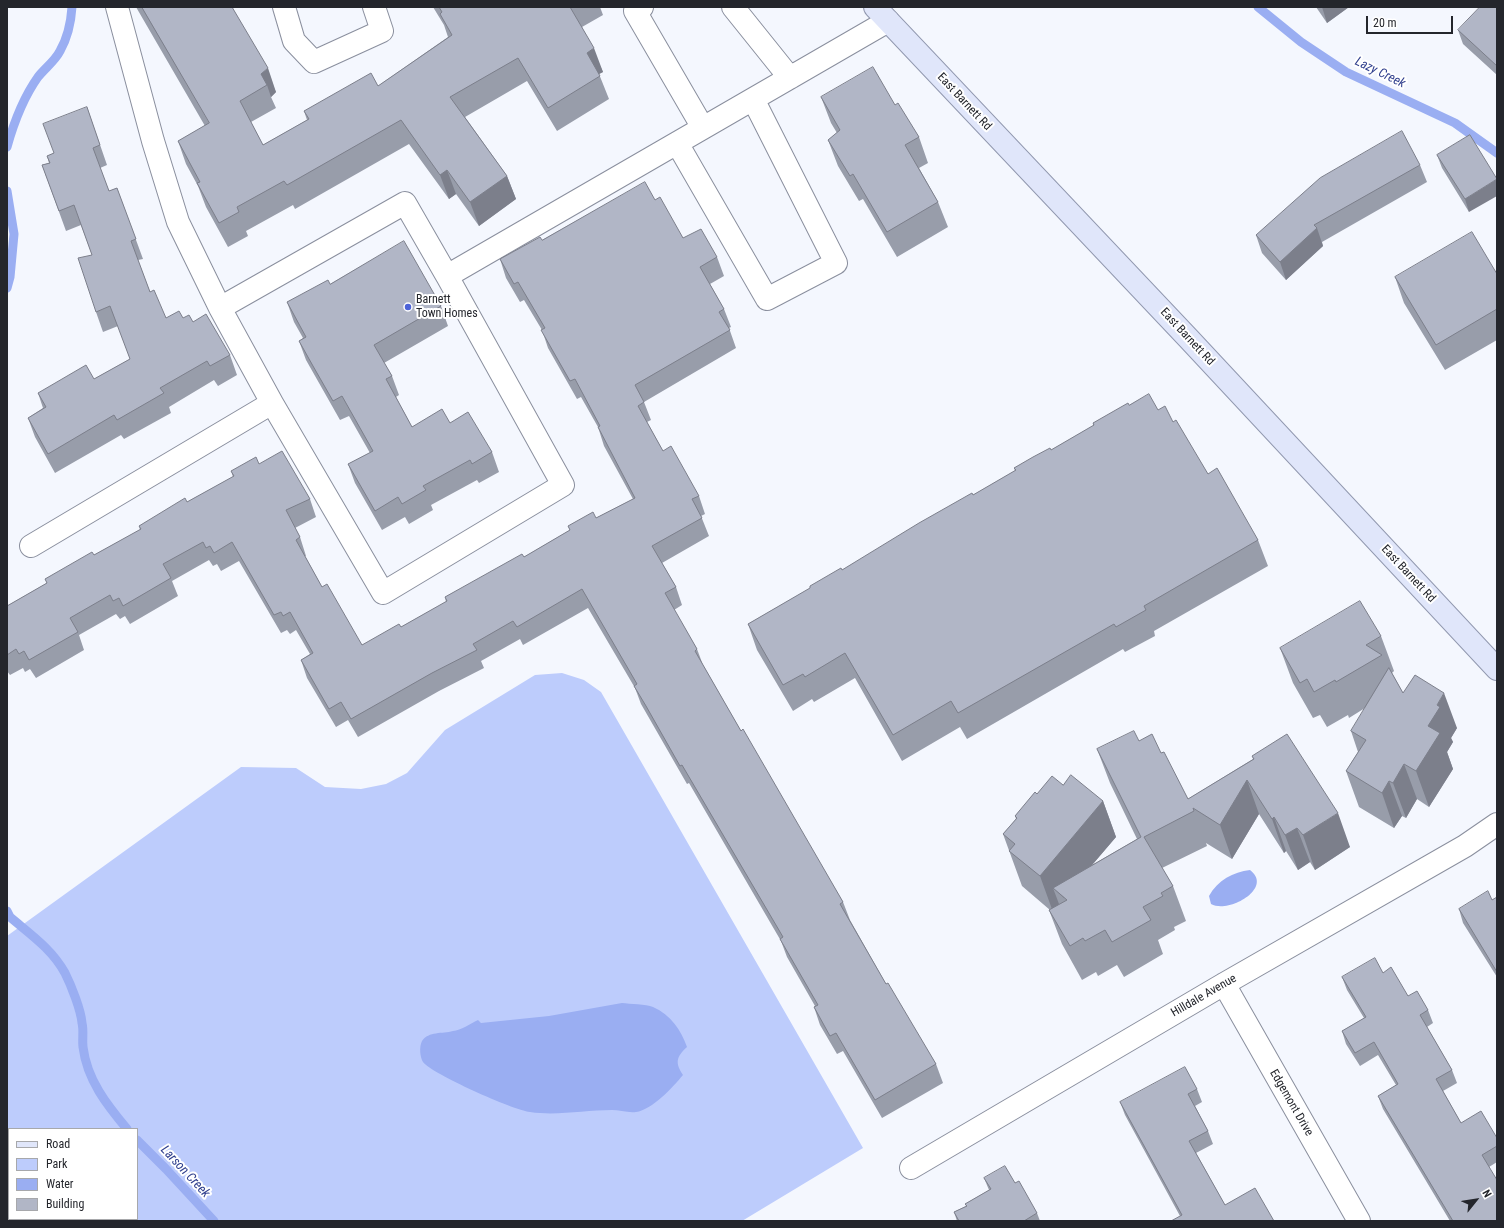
<!DOCTYPE html>
<html>
<head>
<meta charset="utf-8">
<style>
  body { margin:0 }
  #map { position:relative; width:1504px; height:1228px; overflow:hidden; background:#f4f7fe; font-family:"Roboto Condensed",sans-serif }
  canvas { display:block }
  .frame { position:absolute; inset:0; border:8px solid #24262c; pointer-events:none }
  .legend { position:absolute; left:8px; top:1128px; width:130px; height:92px; box-sizing:border-box; background:#fff; border:1px solid #a7a8ab; margin:0; padding:5px 7px; list-style:none; font-size:12px; color:#24262c }
  .legend li { display:flex; align-items:center; gap:8px; height:20px }
  .legend b { width:20px; border:1px solid #a7a8ab }
  .north { position:absolute; left:1456px; top:1180px; width:40px; height:40px; -webkit-text-stroke:3px #fff; paint-order:stroke; rotate:60deg; font-size:11px; font-weight:700; line-height:16px; text-align:center; color:#24262c }
  .north::after { content:''; display:block; margin:auto; width:14px; height:18px; background:#24262c; clip-path:polygon(50% 0,100% 100%,50% 72%,0 100%) }
  .scale { position:absolute; left:1366px; top:16px; width:87px; height:18px; box-sizing:border-box; border:2px solid #24262c; border-top:0; padding-left:5px; font-size:12px; line-height:14px; white-space:nowrap; color:#24262c; -webkit-text-stroke:3px #fff; paint-order:stroke }
</style>
</head>
<body>
<div id="map">
<canvas width="1504" height="1228"></canvas>
<div class="frame"></div>
<ul class="legend">
<li><b style="height:5px;background:#e0e6fa"></b>Road</li>
<li><b style="height:11px;background:#bdccfc"></b>Park</li>
<li><b style="height:11px;background:#9aaef2"></b>Water</li>
<li><b style="height:11px;background:#b1b6c6"></b>Building</li>
</ul>
<div class="north">N</div>
<div class="scale">20 m</div>
</div>
<script>
const c = document.querySelector('canvas').getContext('2d');
c.lineJoin = 'round';
function fill(path, color) {
  c.fillStyle = color;
  c.fill(path, 'evenodd');
}
function trace(path, color, width, dash) {
  c.strokeStyle = color;
  c.lineWidth = width;
  c.lineCap = dash ? 'butt' : 'round';
  c.setLineDash(dash || []);
  c.stroke(path);
}
function label(font, color, halo, rows, align = 'center') {
  c.font = font + ' "Roboto Condensed",sans-serif';
  c.lineWidth = 4;
  c.setLineDash([]);
  c.textBaseline = 'middle';
  c.strokeStyle = halo;
  c.fillStyle = color;
  for (const [text, x, y, turn = 0] of rows) {
    c.save();
    c.translate(x, y);
    c.rotate((+turn || 0) * Math.PI / 180);
    c.textAlign = isNaN(turn) ? turn : align;
    if (halo) c.strokeText(text, 0, 0);
    c.fillText(text, 0, 0);
    c.restore();
  }
}
const green = new Path2D(`
  M562 673 584 680 601 692 863 1148 742 1221H7V936L241 767 296 768 325 787 361 789 386 784 407 773 445 730 535 675ZM9 1129H137V1219H9Z`);
const water = new Path2D(`
  M1250 870C1274 888 1229 914 1211 904L1209 896C1218 880 1233 872 1250 870Z
  M622 1003C630 1004 646 1004 653 1007 671 1015 681 1030 687 1047 676 1057 675 1063 683 1075 673 1087 652 1110 636 1112 628 1113 619 1110 612 1110 585 1110 557 1116 530 1112 513 1110 432 1074 423 1062 420 1057 419 1047 422 1041 429 1031 442 1034 453 1031 461 1030 470 1024 478 1020L481 1023 549 1016Z`);
const stream = new Path2D(`
  M1258 7 1301 42 1346 72 1455 123 1497 153
  M7 147C14 122 23 98 38 77 45 68 55 61 60 51 68 37 71 22 72 7
  M7 191 14 234 10 277 7 288
  M7 911 10 917C30 934 52 949 65 973 71 985 81 1010 82 1023 84 1031 82 1039 83 1047 87 1080 107 1105 127 1129
  M137 1140 166 1169 214 1221`);
const minor = new Path2D(`
  M117 7 153 141 178 222 220 308 272 403
  M284 7 294 41 314 62 382 31 374 7
  M642 7 635 11 703 128
  M733 7 790 78
  M677 143 767 299 836 263 753 99
  M220 308 405 203 447 276
  M31 546 272 403 383 593 563 485 447 276 888 21
  M1224 984 1359 1221
  M911 1168 1224 984 1465 846 1497 824`);
const major = new Path2D(`
  M875 7 1189 339 1497 669`);
const wall = new Path2D(`
  M136 7H232L276 92 271 97 276 108 251 122 263 145 307 120 304 111 378 86 448 37 444 25 433 7H600L603 15 582 27 603 72 599 74 609 99 557 131 527 81 465 117 507 176 516 199 479 226 456 194 449 199 409 144 295 209 293 205 246 231 248 236 228 247 206 207 198 186 186 164 178 141 205 126Z
  M1316 7H1349L1327 23Z
  M1497 7V75L1463 44 1458 30Z
  M821 97 895 105 919 137 928 163 919 168 938 202 948 227 897 257 863 199 859 201 838 166 828 140 837 133 831 123Z
  M87 107 107 165 100 168 109 191 117 188 143 259 138 260 150 292 166 318H183L193 322 230 355 237 375 218 386 214 380 169 407 171 413 124 439 121 435 55 473 35 437 28 418 43 408 38 393 94 379 130 359 118 326 103 332 96 312 92 255 81 225 66 231 42 165 49 163 47 156 54 153Z
  M1470 135 1469 212 1442 168 1437 155Z
  M1420 165 1427 182 1322 242 1323 246 1286 280 1262 253 1256 235Z
  M655 200 683 238 717 257 724 276 710 284 724 309 731 327 729 328 736 348 644 402 651 420 647 422 663 451 699 496 705 514 701 516 709 536 662 563 676 587 682 605 674 610 697 649 703 665 741 731 843 902 850 920 886 984 936 1064 943 1083 882 1118 843 1051 837 1054 820 1025 814 1007 815 1006 787 957 781 941 689 783 687 784 641 704 635 688 588 608 523 645 520 639 481 661 484 668 439 691 358 737 348 720 336 727 307 678 301 660 310 654 296 630 290 634 287 630 281 633 239 561 221 571 217 564 213 566 209 560 172 581 178 596 130 624 125 616 120 619 116 614 79 635 84 650 36 678 30 669 25 672 23 668 10 675 7 671V606L47 583 45 579 94 555 140 530 139 526 187 502 233 477 231 471 259 464 310 499 316 517 295 528 300 537 306 556H305L322 587 362 645 401 627 446 602 445 597 524 557 570 530 568 526 596 518 633 499 604 446 598 427 581 397 577 399 548 348 542 330 524 300 520 302 506 278 500 259 542 240Z
  M1497 274V340L1445 370 1404 303 1395 277Z
  M330 284 441 306 448 326 384 363 392 376 399 395 396 397 412 427 450 423 492 452 499 472 479 483 477 480 431 505 433 510 409 524 405 517 382 530 355 483 348 464 370 453 349 416 340 420 306 360 299 341 303 338 294 322 287 302Z
  M1129 405 1158 410 1173 422 1208 474 1258 540 1268 566 1154 631 1155 636 1125 652 1123 649 967 739 960 727 902 761 855 678 814 702 812 699 793 711 757 650 748 624 1015 471 1014 468 1051 450 1093 426V423Z
  M1381 636 1394 671 1392 673 1403 693 1457 728 1451 738 1453 742 1447 752 1453 769 1429 807 1417 799 1406 818 1402 816 1394 828 1359 807 1346 771 1358 752 1351 731 1365 708 1349 718 1348 715 1327 727 1320 715 1313 718 1293 683 1280 648Z
  M1139 741 1161 753 1188 799 1253 759 1252 756 1350 847 1315 870 1310 862 1298 870 1286 851 1284 853 1259 814 1232 859 1206 843 1207 846 1162 868 1173 886 1186 921 1174 927 1175 930 1158 940 1163 954 1124 977 1117 965 1098 976 1096 972 1082 980 1062 944 1049 910H1050L1022 886 1003 834 1016 819 1015 816 1037 794 1063 785 1103 801 1116 837 1092 865 1137 839 1110 783 1097 749Z
  M1497 897V977L1463 923 1459 909 1492 900Z
  M1383 973 1408 996 1428 1010 1433 1023 1427 1027 1452 1070 1457 1083 1443 1091 1461 1123 1497 1138V1162L1489 1167 1497 1221H1450L1383 1109 1378 1096 1396 1085 1378 1055 1360 1066 1346 1044 1342 1031 1364 1018 1347 990 1342 977Z
  M1197 1089 1202 1102 1195 1106 1208 1131 1213 1144 1196 1153 1225 1205 1274 1221 1180 1216 1125 1115 1120 1102Z
  M984 1178 1015 1183 1037 1213 1040 1221H957L954 1212 966 1206 965 1204 989 1190Z`);
const shadedWall = new Path2D(`
  M1322 7H1349L1327 23Z
  M594 48 603 72 595 76 587 53Z
  M268 68 276 92 271 97 267 85 261 74Z
  M447 170 456 194 449 199 440 175Z
  M507 176 516 199 479 226 470 202Z
  M1497 179V196L1469 212 1465 199Z
  M1317 228 1323 246 1286 280 1280 262Z
  M1444 693 1457 728 1451 738 1453 742 1447 752 1453 769 1429 807 1416 771 1428 726 1437 705Z
  M1404 764 1417 799 1406 818 1393 783Z
  M1247 780 1259 814 1232 859 1220 825Z
  M1389 781 1402 816 1394 828 1382 793Z
  M1103 801 1116 837 1064 898 1053 888 1059 904 1053 912 1040 876Z
  M1338 813 1350 847 1315 870 1303 835Z
  M1274 817 1286 851 1284 853 1272 819Z
  M1297 828 1310 862 1298 870 1285 835Z`);
const building = new Path2D(`
  M142 7H232L268 68 261 74 267 85 240 101 263 145 309 119 304 111 371 73 378 86 452 35 440 14 442 12 439 7H570L594 48 587 53 600 76 548 108 518 58 450 97 507 176 470 202 447 170 440 175 401 120 287 185 284 181 237 207 239 212 219 223 197 183 200 182 178 141 209 123Z
  M1480 7H1497V66L1458 30Z
  M873 67 895 105 898 103 919 137 905 145 938 202 887 232 853 174 850 176 828 140 840 130 821 97Z
  M87 107 100 145 93 148 109 191 117 188 136 239 131 241 150 292 154 290 166 318 179 311 183 318 189 315 193 322 206 314 230 355 210 366 207 361 160 388 164 393 117 420 114 415 48 454 28 418 46 407 38 393 86 365 94 379 130 359 110 306 96 312 78 258 92 255 74 205 59 211 42 165 50 163 47 156 54 153 43 124Z
  M1402 131 1420 165 1314 225 1317 228 1280 262 1256 235 1320 178Z
  M1470 135 1497 179 1465 199 1437 155Z
  M645 182 655 200 660 197 683 238 701 229 717 257 700 267 724 309 719 312 730 330 635 385 644 402 638 406 663 451 671 446 699 496 692 499 702 518 652 546 676 587 665 593 697 649 695 651 741 731 743 729 843 902 840 904 886 984 888 983 936 1064 875 1100 836 1033 830 1036 814 1007 818 1005 780 939 783 937 682 765 680 766 646 706 634 686 637 684 582 589 517 627 513 621 473 644 477 650 432 673 351 719 341 702 329 709 301 660 313 653 290 612 283 616 281 612 274 615 232 542 214 553 210 546 206 548 203 542 163 564 171 578 123 606 119 598 113 601 110 595 70 618 78 632 29 660 24 651 19 654 16 649 7 655V606L47 583 45 579 92 552 94 555 141 529 139 526 185 498 187 502 234 476 231 471 256 457 259 464 282 451 310 499 286 510 300 537 296 540 322 587 327 584 362 645 399 624 401 627 447 601 445 597 522 554 524 557 570 530 568 526 593 512 596 518 635 498 598 427 600 426 575 379 570 381 541 330 545 328 518 282 514 284 500 259 540 237 542 240Z
  M1472 232 1497 274V309L1436 345 1395 277Z
  M404 241 441 306 374 345 392 376 386 379 412 427 442 409 450 423 468 412 492 452 472 464 470 460 423 486 426 490 402 504 398 497 375 511 348 464 373 451 342 396 333 401 313 366 299 341 306 337 287 302 328 280 330 284Z
  M1149 394 1158 410 1165 406 1173 422 1176 420 1208 474 1217 468 1258 540 1144 606 1146 610 1116 627 1114 624 958 713 951 701 893 735 845 653 805 677 803 674 783 685 748 624 810 588V586L841 568 842 570 919 523 972 493 973 495 1016 470 1014 468 1033 457 1050 448 1051 450 1094 425 1093 423 1128 403 1129 405Z
  M1360 601 1381 636 1366 645 1382 655 1336 682 1335 680 1314 692 1307 679 1300 683 1280 648Z
  M1389 668 1403 693 1415 675 1444 693 1437 705 1440 707 1428 726 1440 733 1416 771 1404 764 1393 783 1389 781 1382 793 1346 771 1366 740 1351 731Z
  M1134 731 1139 741 1152 734 1161 753 1164 752 1188 799 1254 759 1252 756 1287 734 1338 813 1303 835 1297 828 1285 835 1274 817 1272 819 1247 780 1220 825 1193 808 1194 811 1144 837 1173 886 1161 893 1163 896 1143 907 1151 920 1112 942 1105 930 1085 941 1083 938 1070 946 1049 910 1067 900 1053 888 1141 837 1097 749Z
  M1071 775 1103 801 1040 876 1009 851 1015 844 1003 834 1017 818 1015 816 1035 792 1037 794 1052 776 1063 785Z
  M1488 891 1492 900 1497 897V972L1459 909Z
  M1375 958 1383 973 1391 967 1408 996 1417 991 1428 1010 1420 1015 1452 1070 1436 1079 1461 1123 1481 1111 1497 1138V1146L1482 1155 1497 1180V1221H1453L1378 1096 1398 1084 1374 1042 1355 1053 1342 1031 1366 1017 1342 977Z
  M1185 1067 1197 1089 1188 1094 1208 1131 1189 1141 1225 1205 1255 1188 1274 1221H1171L1182 1215 1120 1102Z
  M1005 1166 1015 1183 1019 1181 1037 1213 1024 1221H959L954 1212 967 1206 965 1204 991 1189 984 1178Z`);
const markers = [
  [408,307,4,"#4d63d8"]
];
const streetNames = [
  ["East Barnett Rd",964,102,47],
  ["East Barnett Rd",1187,337,47],
  ["East Barnett Rd",1408,574,47],
  ["Hilldale Avenue",1204,996,-30],
  ["Edgemont Drive",1291,1103,60]
];
const poiNames = [
  ["Barnett",416,300],
  ["Town Homes",416,314]
];
const waterNames = [
  ["Lazy Creek",1380,73,26],
  ["Larson Creek",185,1172,47]
];
fill(green, '#bdccfc');
fill(water, '#9aaef2');
trace(stream, '#9aaef2', 9);
trace(minor, '#8a8f9e', 24);
trace(major, '#9198af', 24);
trace(minor, '#fff', 22);
trace(major, '#e0e6fa', 22);
fill(wall, '#989daa');
fill(shadedWall, '#7c7f8b');
fill(building, '#b1b6c6');
trace(building, '#7c7f8b', 1);
for (const [x, y, r, color] of markers) {
  const dot = new Path2D();
  dot.arc(x, y, r, 0, 2 * Math.PI);
  c.fillStyle = color;
  c.fill(dot);
  trace(dot, '#fff', 1.5);
}
label('12px', '#24262c', '#fff', streetNames);
label('12px', '#24262c', '#fff', poiNames, 'left');
label('italic 13px', '#31408e', '#fff', waterNames);
</script>
</body>
</html>
